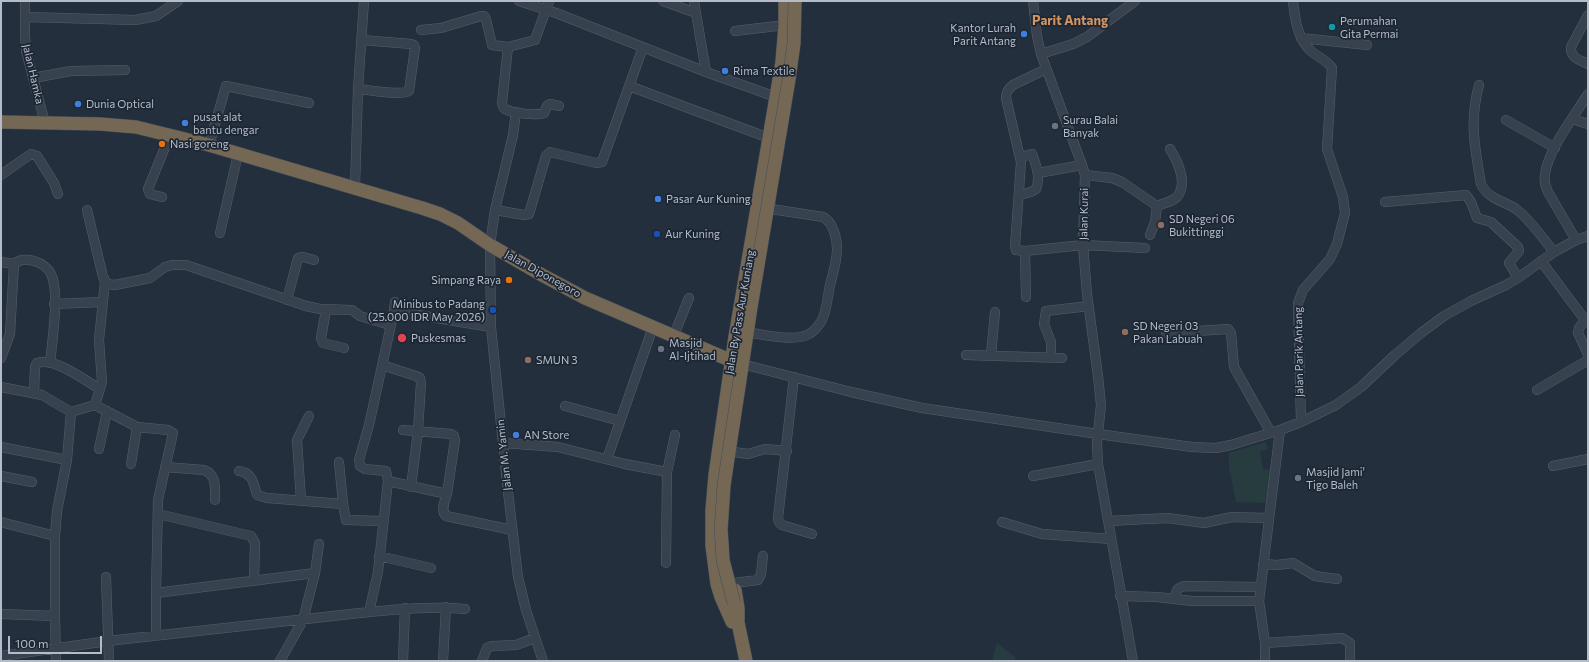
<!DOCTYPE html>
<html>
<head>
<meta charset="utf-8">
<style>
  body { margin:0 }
  #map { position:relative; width:1589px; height:662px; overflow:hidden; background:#242f3e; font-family:Commissioner,sans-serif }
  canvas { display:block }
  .frame { position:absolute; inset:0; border:2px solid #b4bcc9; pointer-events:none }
  .scale { position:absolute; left:8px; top:636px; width:94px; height:18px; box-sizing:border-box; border:2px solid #b4bcc9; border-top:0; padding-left:5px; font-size:12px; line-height:14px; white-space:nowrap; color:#b4bcc9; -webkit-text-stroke:3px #1d2633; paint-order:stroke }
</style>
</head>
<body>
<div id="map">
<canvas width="1589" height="662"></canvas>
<div class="frame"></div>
<div class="scale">100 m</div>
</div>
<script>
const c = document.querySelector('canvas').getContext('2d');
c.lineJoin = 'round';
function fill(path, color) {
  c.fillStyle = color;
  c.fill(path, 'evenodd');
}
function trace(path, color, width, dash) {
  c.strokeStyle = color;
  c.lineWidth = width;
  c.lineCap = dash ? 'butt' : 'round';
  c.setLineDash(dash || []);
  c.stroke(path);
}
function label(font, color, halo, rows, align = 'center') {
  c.font = font + ' Commissioner,sans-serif';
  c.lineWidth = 3.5;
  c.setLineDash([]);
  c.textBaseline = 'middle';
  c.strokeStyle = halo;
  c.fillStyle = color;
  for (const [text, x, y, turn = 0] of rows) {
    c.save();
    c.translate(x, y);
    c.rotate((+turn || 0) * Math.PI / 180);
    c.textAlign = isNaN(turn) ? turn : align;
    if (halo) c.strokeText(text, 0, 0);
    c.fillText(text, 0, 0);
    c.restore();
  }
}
const green = new Path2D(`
  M1266 442 1268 449 1260 452 1263 469 1271 470 1266 503 1236 502 1229 467V453Z
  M997 643 1015 657V661H992Z`);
const minor = new Path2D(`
  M25 1V34L26 51 45 123
  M519 1 556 13 706 72 776 97
  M549 1 535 40 508 47 502 103C503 106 502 107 505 109 511 113 538 116 544 113L547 106 550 104 559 106
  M663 1 696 13 706 72
  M694 1 696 13
  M1033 1 1037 36 1041 54 1082 165 1085 175 1083 245 1087 294 1098 376 1101 405 1097 443 1098 464 1133 661
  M1293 1C1295 19 1297 39 1312 52 1319 57 1327 61 1332 68L1327 149 1343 197 1345 213 1337 244 1330 259 1303 290 1298 303 1301 422
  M1588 15 1571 47C1570 58 1580 60 1588 64
  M25 17 135 20 156 16 178 1
  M421 30 441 28 481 16H484L486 19 492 45 508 47
  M735 31 785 25
  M1301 38 1367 45
  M1041 54 1073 44 1087 37 1135 1
  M1046 69 1013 85C1008 89 1006 92 1006 98L1021 162 1015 246 1016 250 1025 251 1083 245 1145 248
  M33 78 71 71 125 70
  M1479 85C1469 122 1475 148 1481 184 1488 199 1504 201 1516 209 1530 219 1543 239 1554 252
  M629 86 769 138
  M358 89C370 90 400 96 409 91L415 48 414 45 411 44 362 40
  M516 112 513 135 495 210 490 245 491 327 507 483 518 577 526 610 543 661
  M1572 119 1588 124
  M1506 120 1555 148
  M209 145 226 86 309 103
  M1038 173 1082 165
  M1 175 31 154 37 156 54 183 58 194
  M1085 175 1112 178 1122 182 1157 206
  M355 187 358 89 364 1
  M1019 195 1031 192 1036 189C1041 177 1036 165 1032 154L1021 157
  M162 197 150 194 148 189 170 135
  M1385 202 1466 195 1471 202 1477 218 1491 222 1518 247 1519 251 1509 263 1518 278
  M87 210 103 277 107 284 115 285 150 278 165 267 172 265H186L306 306 320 309 352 310 360 316 390 325
  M495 210 524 215 529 214 546 156 550 152 596 163 602 162 643 47
  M220 233 238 154
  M1150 235 1155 222 1157 206C1164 203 1176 201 1179 194 1187 181 1177 160 1170 149
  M1576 240 1548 192C1545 186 1544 180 1545 174 1548 150 1575 115 1588 94
  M1025 251 1026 297
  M1541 261 1585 320H1588
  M1 262 14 264 10 334 1 358
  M14 264C20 259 27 259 34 261 41 263 48 268 51 274 60 291 52 343 50 363
  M287 300 298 258 303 257 314 260
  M395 302 394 311 491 327
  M54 304 102 302
  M326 310 321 338 323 343 344 348
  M1585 320 1579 328 1578 333 1588 354
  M751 333C767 335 795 342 809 334 815 331 822 322 824 315 827 306 828 295 830 285 833 274 837 261 837 249 837 238 833 222 823 217L771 209
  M1166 333 1228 329 1231 333 1234 367 1271 433
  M674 335 689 298
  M966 355 1062 358
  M991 355 995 312
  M1051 357V342L1044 324 1046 311 1089 306
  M382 365 416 376 420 378 421 383 418 431 411 487
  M746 365 851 392 922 408 1098 434 1192 447 1216 448 1231 445 1280 430 1301 422 1336 405 1361 387 1395 355 1421 333 1444 316 1471 301 1506 285 1518 278 1554 252 1576 240 1588 236
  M794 377 778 518 779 522 782 525 812 534
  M1 387 42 395 71 412 67 460 57 511 55 536V616L56 661
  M1537 390 1588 360
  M34 393 35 367 37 363C55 357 84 380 100 389
  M95 405 102 382 99 340 105 281
  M565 406 620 421
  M71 412 95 405 137 427 168 430 173 433 158 500 156 593V636
  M503 443 558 447 625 464 667 472
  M1 447 67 460
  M99 449 107 411
  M734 452 748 454 765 449 787 451
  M607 459 653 327
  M339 462 343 504 346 520 382 521
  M131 464 137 427
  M1553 466 1588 459
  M165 467 204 470C217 475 215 488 215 500
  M239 471C252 472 254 484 257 495L267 498 343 504
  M1 476 32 482
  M1033 476 1098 464
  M388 481 447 494 455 440 454 436 451 434 403 430
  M447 494C445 501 440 510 446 516L512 530
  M301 500 297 440 309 416
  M158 514 251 536 255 543 254 580
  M1108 521 1168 518 1204 523 1232 517 1269 518
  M1 522 55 536
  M1002 522 1042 534 1111 539
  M379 556 431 568
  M666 563 667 472 675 435
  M1263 564 1277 565 1293 563 1315 576 1337 579
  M106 577 109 661
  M734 583 758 580 761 574 763 556
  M156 593 315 573
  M1120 596 1157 597 1192 601H1259
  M1175 599C1176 591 1176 588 1185 586L1261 587
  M369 612 378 572 388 481 386 471 365 469 360 466 359 460 369 425 394 311
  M1 614 55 616
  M1265 643 1342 638 1350 643V661
  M1 656 108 641 369 612C401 609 433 606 465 609
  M280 661 303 620 315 573 319 544
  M403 661 405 608
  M443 661 446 607
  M482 661 487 648 492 646 516 645 535 638
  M1265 661V643L1259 601 1280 430`);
const highway = new Path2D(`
  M1 122 100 124 136 127 209 145 422 208 440 214 458 223 490 245 542 275 585 298 732 361
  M735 590 738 608V620
  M736 613 746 661
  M732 622 721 597 717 584 712 546V510L715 475 735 337 782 62 785 25V1`);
const highwayBridge = new Path2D(`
  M734 603 723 560 722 543 721 530 724 485 751 307 789 79 794 43 795 1`);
const markers = [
  [1332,27,4,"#0f9aa8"],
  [1024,34,4,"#3f7fe0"],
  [725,71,4,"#3f7fe0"],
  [78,104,4,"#3f7fe0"],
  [185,123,4,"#3f7fe0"],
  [1055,126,4,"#6b7280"],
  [162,144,4,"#e8710a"],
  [658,199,4,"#3f7fe0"],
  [1161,225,4,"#8d6e63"],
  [657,234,4,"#1a4fb4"],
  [509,280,4,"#e8710a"],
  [493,310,4,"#1a4fb4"],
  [1125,332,4,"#8d6e63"],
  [402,338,5,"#e0444e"],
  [661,349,4,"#6b7280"],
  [528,360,4,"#8d6e63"],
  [516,435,4,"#3f7fe0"],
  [1298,478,4,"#6b7280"]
];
const poiNames = [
  ["Perumahan",1340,21],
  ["Gita Permai",1340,34],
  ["Kantor Lurah",1016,28,"right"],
  ["Parit Antang",1016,41,"right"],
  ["Rima Textile",733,71],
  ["Dunia Optical",86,104],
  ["pusat alat",193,117],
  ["bantu dengar",193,130],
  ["Surau Balai",1063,120],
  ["Banyak",1063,133],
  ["Nasi goreng",170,144],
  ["Pasar Aur Kuning",666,199],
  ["SD Negeri 06",1169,219],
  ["Bukittinggi",1169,232],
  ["Aur Kuning",665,234],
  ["Simpang Raya",501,280,"right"],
  ["Minibus to Padang",485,304,"right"],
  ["(25.000 IDR May 2026)",485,317,"right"],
  ["SD Negeri 03",1133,326],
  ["Pakan Labuah",1133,339],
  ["Puskesmas",411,338],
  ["Masjid",669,343],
  ["Al-Ijtihad",669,356],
  ["SMUN 3",536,360],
  ["AN Store",524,435],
  ["Masjid Jami'",1306,472],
  ["Tigo Baleh",1306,485]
];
const streetNames = [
  ["Jalan Hamka",33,74,77],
  ["Jalan Kurai",1084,214,-89],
  ["Jalan Diponegoro",543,274,29],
  ["Jalan By Pass Aur Kuniang",740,312,-80],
  ["Jalan Parik Antang",1299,352,-91],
  ["Jalan M. Yamin",504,455,-96]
];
const quarterNames = [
  ["Parit Antang",1070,21]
];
fill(green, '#263c3f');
trace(minor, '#565f6c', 10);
trace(highway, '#434c59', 14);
trace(minor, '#38414e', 9);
trace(highway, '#746855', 13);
trace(highwayBridge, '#434c59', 14, []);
trace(highwayBridge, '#746855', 13);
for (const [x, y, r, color] of markers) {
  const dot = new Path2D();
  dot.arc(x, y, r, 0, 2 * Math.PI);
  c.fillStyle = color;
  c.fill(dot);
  trace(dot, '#1d2633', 1.5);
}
label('11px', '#b4bcc9', '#1d2633', poiNames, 'left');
label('11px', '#b4bcc9', '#1d2633', streetNames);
label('bold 13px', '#d59563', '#1d2633', quarterNames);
</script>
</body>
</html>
